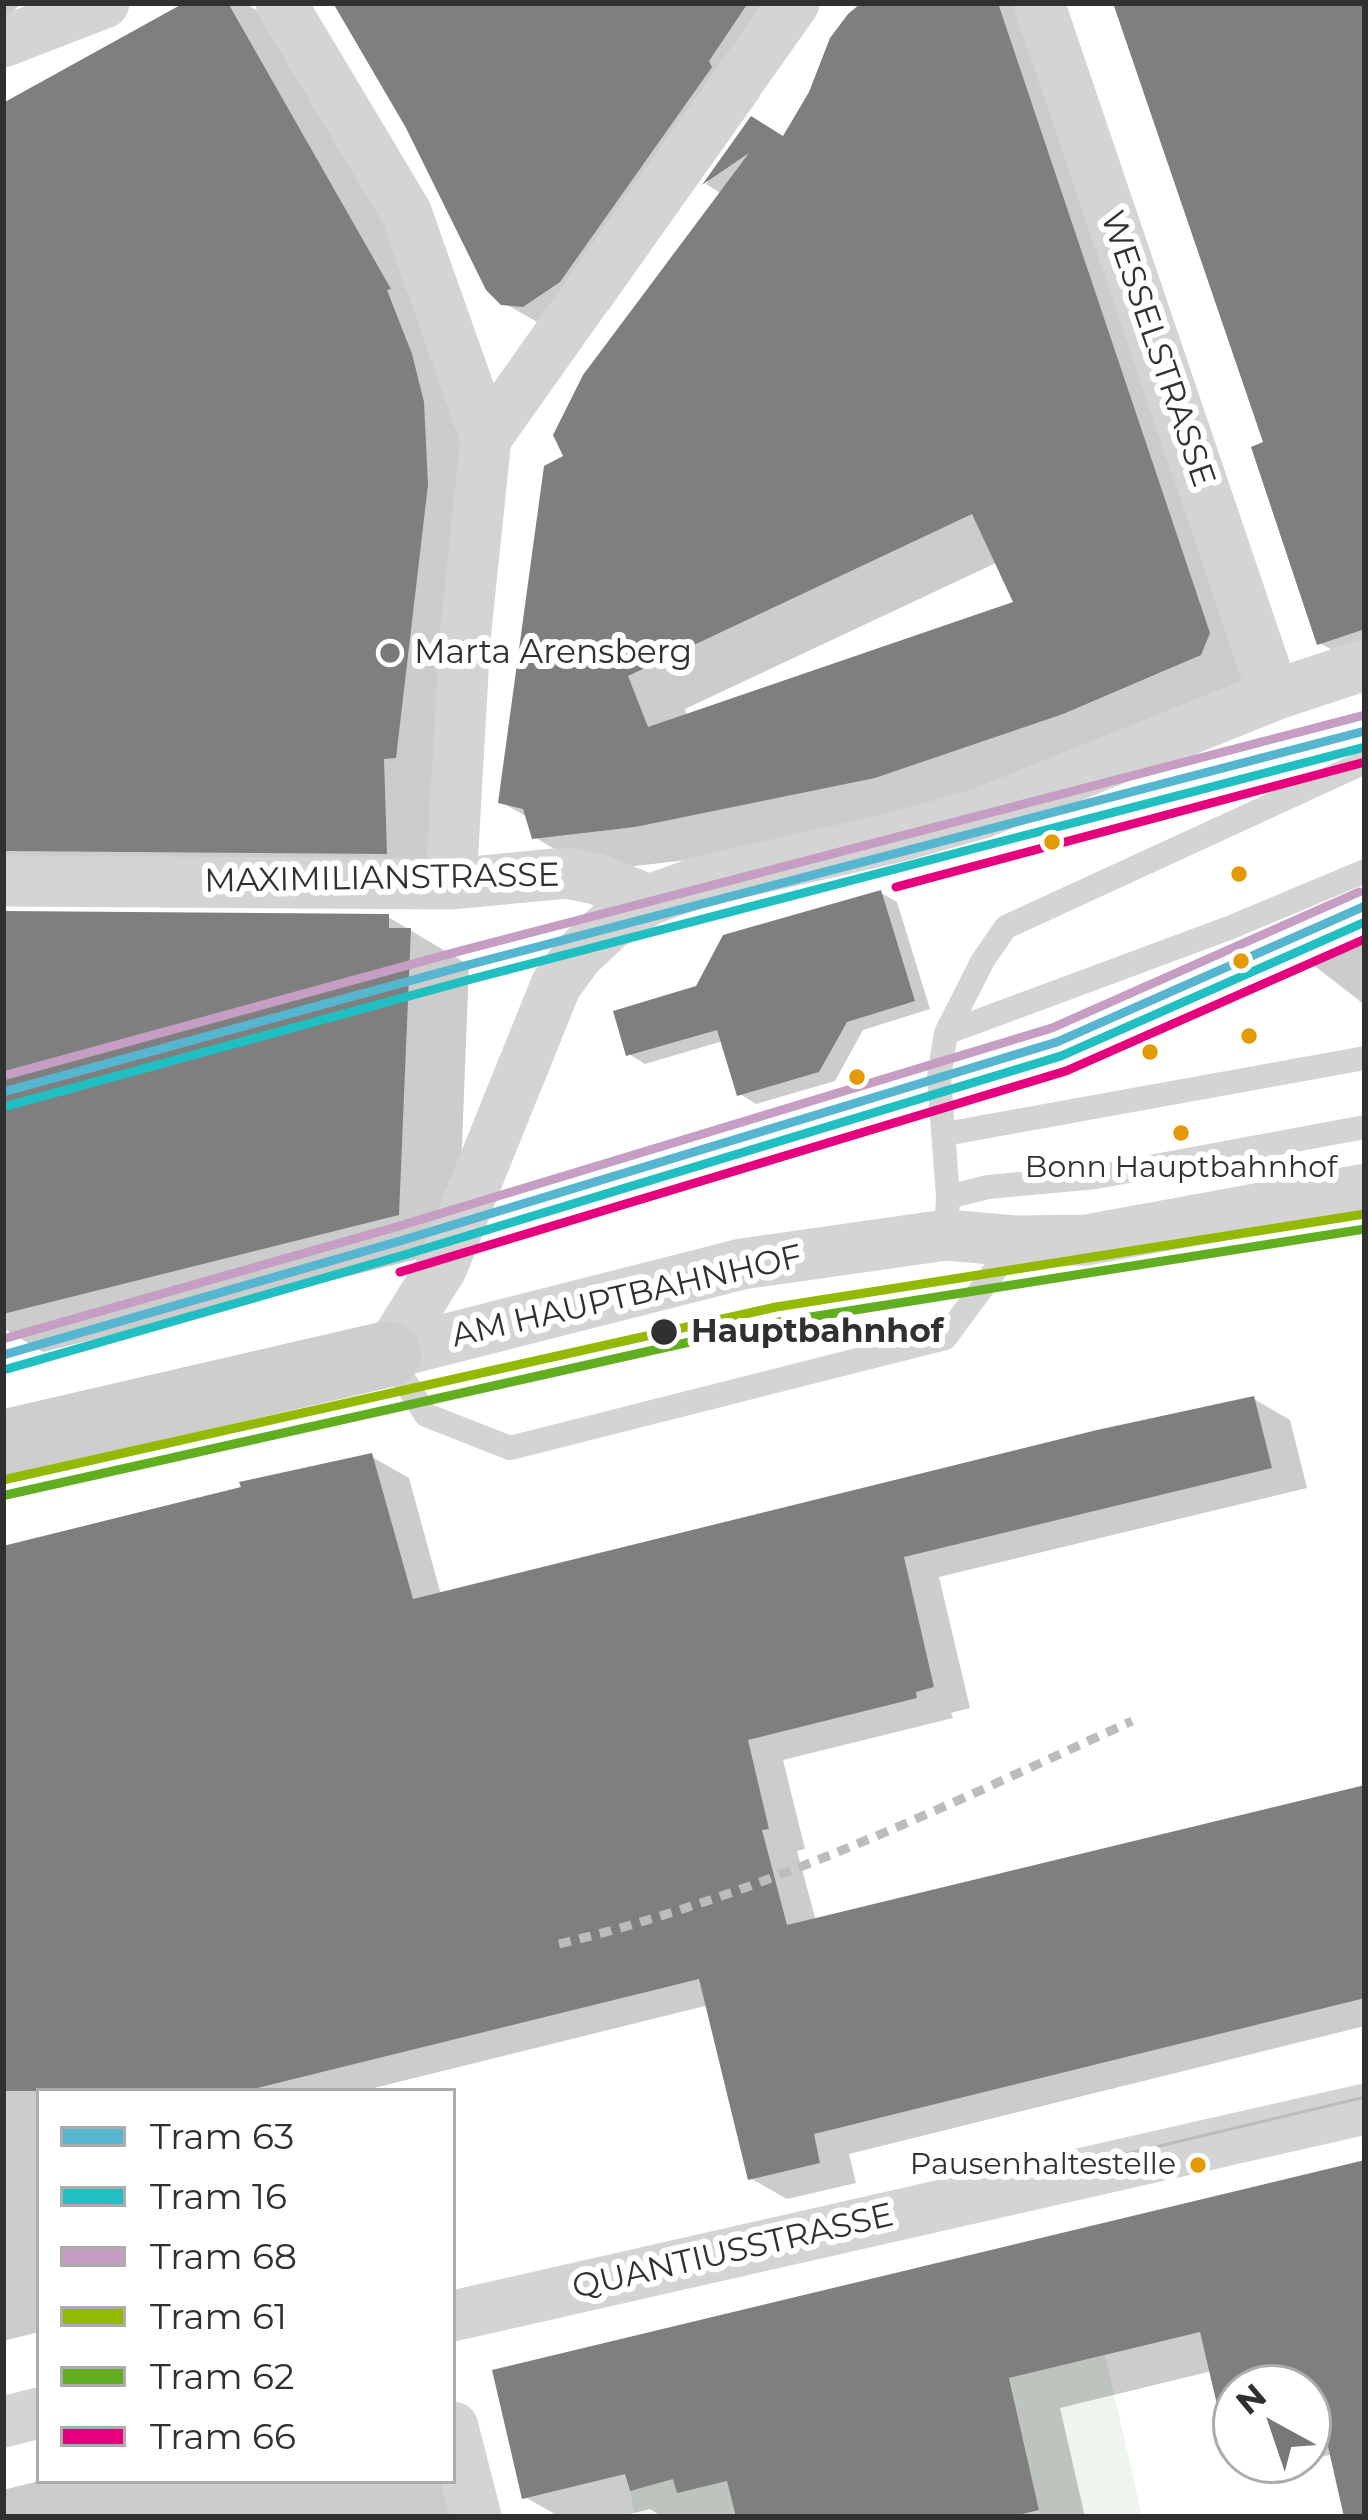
<!DOCTYPE html>
<html>
<head>
<meta charset="utf-8">
<style>
  body { margin:0 }
  #map { position:relative; width:1368px; height:2520px; overflow:hidden; background:#fff; font-family:Montserrat,sans-serif }
  canvas { display:block }
  .frame { position:absolute; inset:0; border:6px solid #303030; pointer-events:none }
  .legend { position:absolute; left:36px; top:2088px; width:420px; height:396px; box-sizing:border-box; background:#fff; border:3px solid #acacac; margin:0; padding:15px 21px; list-style:none; font-size:36px; color:#303030 }
  .legend li { display:flex; align-items:center; gap:24px; height:60px }
  .legend b { width:60px; border:3px solid #acacac }
  .north { position:absolute; left:1212px; top:2364px; width:120px; height:120px; box-sizing:border-box; background:#fff; border:3px solid #acacac; border-radius:50%; rotate:320deg; font-size:33px; font-weight:700; line-height:48px; text-align:center; color:#303030 }
  .north::after { content:''; display:block; margin:auto; width:42px; height:54px; background:#787878; clip-path:polygon(50% 0,100% 100%,50% 72%,0 100%) }
</style>
</head>
<body>
<div id="map">
<canvas width="1368" height="2520"></canvas>
<div class="frame"></div>
<ul class="legend">
<li><b style="height:15px;background:#56b5cf"></b>Tram 63</li>
<li><b style="height:15px;background:#21bfc1"></b>Tram 16</li>
<li><b style="height:15px;background:#c69ec3"></b>Tram 68</li>
<li><b style="height:15px;background:#93b902"></b>Tram 61</li>
<li><b style="height:15px;background:#61af20"></b>Tram 62</li>
<li><b style="height:15px;background:#e5007d"></b>Tram 66</li>
</ul>
<div class="north">N</div>
</div>
<script>
const c = document.querySelector('canvas').getContext('2d');
c.lineJoin = 'round';
function fill(path, color) {
  c.fillStyle = color;
  c.fill(path, 'evenodd');
}
function trace(path, color, width, dash) {
  c.strokeStyle = color;
  c.lineWidth = width;
  c.lineCap = dash ? 'butt' : 'round';
  c.setLineDash(dash || []);
  c.stroke(path);
}
function label(font, color, halo, rows, align = 'center') {
  c.font = font + ' Montserrat,sans-serif';
  c.lineWidth = 12;
  c.setLineDash([]);
  c.textBaseline = 'middle';
  c.strokeStyle = halo;
  c.fillStyle = color;
  for (const [text, x, y, turn = 0] of rows) {
    c.save();
    c.translate(x, y);
    c.rotate((+turn || 0) * Math.PI / 180);
    c.textAlign = isNaN(turn) ? turn : align;
    if (halo) c.strokeText(text, 0, 0);
    c.fillText(text, 0, 0);
    c.restore();
  }
}
const green = new Path2D(`
  M1105 2355 1141 2511 1139 2517H1041L1010 2378Z
  M646 2465 727 2481 736 2517H635L630 2491 650 2485Z`);
const shadow = new Path2D(`
  M3 3H22L3 20Z
  M189 3H244L270 18 441 319 464 386 438 882 3 866V106Z
  M336 3H768L757 90 760 96 609 309 573 334 553 331 502 302 409 126Z
  M868 3H1044L1260 687 935 810 695 859 593 871 534 837 529 818 501 802 567 457 722 194 706 184 752 120 785 139ZM998 562 1017 604 687 717 685 709Z
  M1365 218V669L1320 643 1267 444Z
  M881 893 897 902 930 1009 863 1030 835 1081 756 1104 740 1094 723 1041 645 1064 629 1054Z
  M388 917 469 965 458 1249 43 1352 3 1328V931Z
  M1365 944V1005L1312 964Z
  M1254 1399 1290 1420 1307 1488 939 1577 970 1708 951 1713 953 1718 783 1760 805 1849 797 1851 816 1921 1365 1788V2026L849 2154 856 2183 787 2199 750 2178 709 2005 362 2091H39V2332L3 2341V1551L372 1457 409 1478 441 1595Z
  M1365 2165V2481L1333 2454 1275 2468 1262 2460H1308V2388H1236V2445L1228 2441 1212 2371 1060 2408 1085 2517H663L650 2509 618 2517H560L525 2497Z
  M39 2481H453L469 2517H3V2490Z`);
const building = new Path2D(`
  M184 3H228L391 289 387 290 412 354 424 402 428 485 396 758 384 759 387 854 3 851V103Z
  M333 3H748L709 61 712 67 560 282 523 307 501 305 486 290 406 128Z
  M861 3H998L1210 633 1201 655 1063 714 875 778 635 827 532 839 523 809 498 803 544 466 563 456 553 435 583 375 749 153 702 185 751 116 783 136 809 92 830 38 848 14ZM972 514 1013 602 648 727 628 676Z
  M1113 3H1365V629L1317 645 1251 447 1263 442Z
  M881 890 915 1001 847 1022 819 1072 737 1096 717 1030 626 1056 613 1011 696 986 723 935Z
  M3 911 389 914V928H411L399 1215 3 1314Z
  M1254 1396 1272 1468 904 1557 934 1687 916 1692 917 1698 748 1740 769 1829 762 1830 787 1925 1365 1785V1998L814 2134 820 2163 748 2180 699 1979 245 2091H3V1546L241 1487 239 1482 372 1453 413 1599 1097 1430Z
  M1365 2160V2517H1344L1322 2420 1308 2424V2388H1236V2440L1226 2443 1200 2332 1009 2378 1039 2510 1010 2517H736L727 2481 677 2493 673 2479 630 2491 625 2474 522 2499 492 2370Z`);
const lane = new Path2D(`
  M946 1033 1229 928 1365 871
  M945 1134 1365 1058
  M948 1197 988 1187 1096 1177 1365 1127
  M946 1235 948 1197 939 1077 946 1033 983 960 1006 927 1365 762
  M389 1356 426 1415 510 1448 945 1338 1016 1242`);
const street = new Path2D(`
  M281 3 406 212 486 438 465 639 451 884
  M1039 3 1274 695
  M3 42 104 3
  M486 438 794 3
  M3 881 451 884 566 873 596 879 649 900
  M388 1354 442 1267 556 985 578 955 610 925 649 900 699 882 897 837 982 813 1274 695 1365 665
  M388 1354 742 1264 946 1235 1016 1241 1086 1240 1365 1189
  M453 2316 1365 2109
  M3 2422 39 2413
  M453 2427 476 2517`);
const secondary = new Path2D(`
  M3 1443 388 1354`);
const tram = new Path2D(`
  M1080 2165 1365 2097`);
const rail = new Path2D(`
  M559 1944C760 1896 944 1807 1132 1721`);
const tram1 = new Path2D(`
  M3 1092 464 966 1365 731
  M3 1355 400 1241 1057 1042 1365 906`);
const tram2 = new Path2D(`
  M7 1106 468 980 1365 747
  M7 1369 404 1255 1061 1056 1365 922`);
const tram3 = new Path2D(`
  M3 1076 460 951 1361 716
  M3 1339 396 1227 1052 1028 1359 892`);
const tram4 = new Path2D(`
  M3 1480 776 1307 1365 1214`);
const tram5 = new Path2D(`
  M6 1495 779 1322 1365 1229`);
const tram6 = new Path2D(`
  M896 887 1365 762
  M400 1272 1066 1071 1365 939`);
const markers = [
  [390,653,12,"#787878"],
  [1052,842,10,"#e39a05"],
  [1239,874,10,"#e39a05"],
  [1241,961,10,"#e39a05"],
  [1249,1036,10,"#e39a05"],
  [1150,1052,10,"#e39a05"],
  [857,1077,10,"#e39a05"],
  [1181,1133,10,"#e39a05"],
  [664,1332,15,"#303030"],
  [1198,2165,10,"#e39a05"]
];
const busNames = [
  ["Bonn Hauptbahnhof",1181,1168],
  ["Pausenhaltestelle",1176,2165,"right"]
];
const streetNames = [
  ["WESSELSTRASSE",1157,349,71],
  ["MAXIMILIANSTRASSE",382,879,-1],
  ["AM HAUPTBAHNHOF",627,1297,-13],
  ["QUANTIUSSTRASSE",733,2252,-13]
];
const poiNames = [
  ["Marta Arensberg",414,653]
];
const stopNames = [
  ["Hauptbahnhof",691,1332]
];
fill(green, '#edf5ed');
fill(shadow, '#0003');
fill(building, '#7f7f7f');
trace(lane, '#d4d4d4', 24);
trace(street, '#d4d4d4', 51);
trace(secondary, '#cecece', 66);
trace(tram, '#bcbcbc', 3);
trace(rail, '#bcbcbc', 9, [12, 9]);
trace(tram1, '#56b5cf', 9);
trace(tram2, '#21bfc1', 9);
trace(tram3, '#c69ec3', 9);
trace(tram4, '#93b902', 9);
trace(tram5, '#61af20', 9);
trace(tram6, '#e5007d', 9);
for (const [x, y, r, color] of markers) {
  const dot = new Path2D();
  dot.arc(x, y, r, 0, 2 * Math.PI);
  c.fillStyle = color;
  c.fill(dot);
  trace(dot, '#fff', 4.5);
}
label('30px', '#303030', '#fff', busNames);
label('33px', '#303030', '#fff', streetNames);
label('33px', '#303030', '#fff', poiNames, 'left');
label('bold 33px', '#303030', '#fff', stopNames, 'left');
</script>
</body>
</html>
